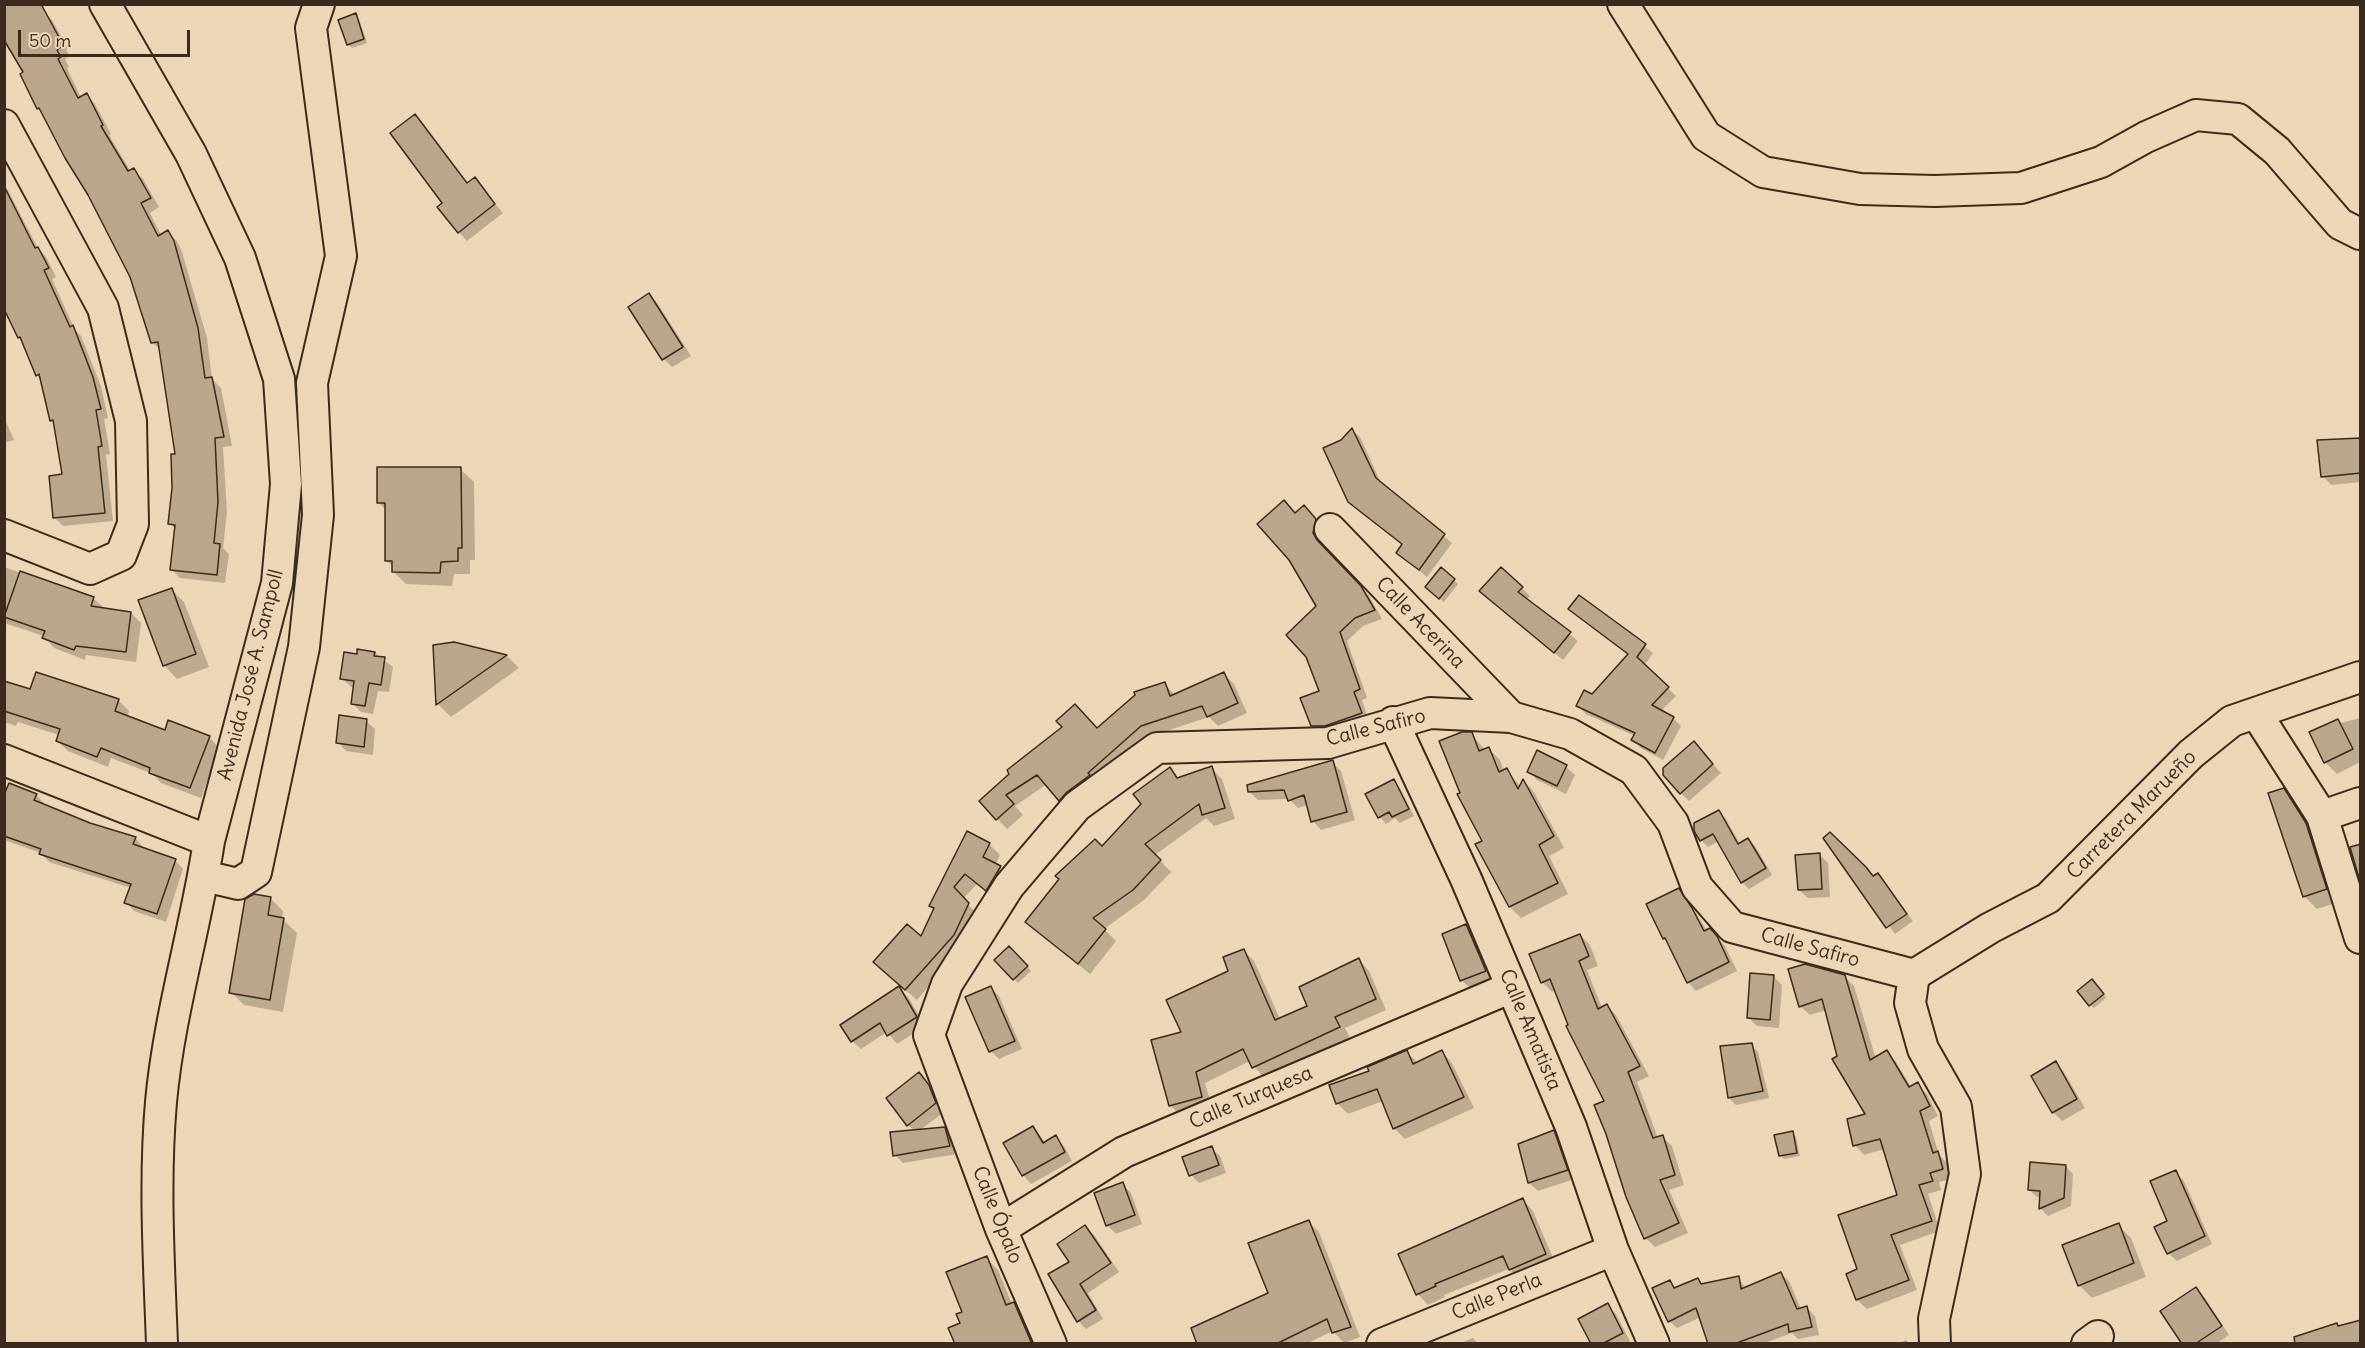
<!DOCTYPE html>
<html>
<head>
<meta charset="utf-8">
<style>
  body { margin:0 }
  #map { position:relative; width:2365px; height:1348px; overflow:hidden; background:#edd6b5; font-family:Delius,sans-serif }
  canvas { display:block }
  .frame { position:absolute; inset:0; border:6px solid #3b2a1e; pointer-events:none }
  .scale { position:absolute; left:18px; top:30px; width:172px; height:27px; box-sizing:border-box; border:3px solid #3b2a1e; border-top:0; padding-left:8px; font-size:18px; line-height:21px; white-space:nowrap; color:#3b2a1e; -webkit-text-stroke:4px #edd6b5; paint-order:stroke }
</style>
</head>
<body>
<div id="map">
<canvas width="2365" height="1348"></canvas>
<div class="frame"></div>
<div class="scale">50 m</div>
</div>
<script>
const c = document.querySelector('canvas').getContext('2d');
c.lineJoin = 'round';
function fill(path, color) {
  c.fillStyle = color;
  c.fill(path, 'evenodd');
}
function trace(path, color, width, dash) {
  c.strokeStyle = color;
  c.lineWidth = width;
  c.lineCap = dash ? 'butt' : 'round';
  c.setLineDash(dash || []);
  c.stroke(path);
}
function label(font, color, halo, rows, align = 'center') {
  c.font = font + ' Delius,sans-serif';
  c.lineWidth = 5;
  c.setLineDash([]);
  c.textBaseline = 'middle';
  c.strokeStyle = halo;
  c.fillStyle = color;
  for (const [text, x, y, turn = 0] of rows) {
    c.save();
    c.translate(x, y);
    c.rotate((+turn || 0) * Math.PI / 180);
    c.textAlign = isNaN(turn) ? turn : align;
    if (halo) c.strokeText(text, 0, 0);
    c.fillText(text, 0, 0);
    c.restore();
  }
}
const shadow = new Path2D(`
  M43 11 52 20 68 48 66 50 70 56 65 59 69 67 67 68 81 98 86 95 95 104 111 134 109 135 131 172 133 170 143 179 159 207 150 213 161 235 168 232 177 241 182 252 207 338 212 379 221 388 232 446 223 447 227 512 223 548 229 554 225 583 180 578 171 569 176 530 170 523 176 456 160 350 153 343 132 276 89 194 44 114 38 108 22 75 25 73Z
  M355 15 359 19 367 43 352 48 348 44Z
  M415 116 468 184 474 179 503 213 467 241 459 232 444 203Z
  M4 183 39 250 46 257 56 277 52 279 75 330 81 336 101 386 108 418 104 419 110 454 106 455 113 521 63 526 55 518 64 476 55 423 51 420 42 380 37 375 23 341 19 337 4 295Z
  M649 295 658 304 691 356 672 367 664 359Z
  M4 417 14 440 4 443Z
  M1352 430 1360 437 1382 485 1452 543 1427 577 1398 553 1403 545 1358 510 1341 441Z
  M2360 440V482L2331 485 2323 476Z
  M460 469 474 482 475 560H470V574H454L452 586 406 584 393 571V567L386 560 387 511 379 503Z
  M1296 514 1312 515 1324 529 1321 542 1325 551 1369 596 1382 619 1363 626 1347 641 1367 698 1362 700 1369 721 1320 734 1312 725 1321 692 1318 607Z
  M4 567 93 598 104 608 131 613 141 623 136 662 86 655 85 660 54 648 44 636 4 623Z
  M1441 569 1458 584 1444 602 1430 591Z
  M1522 588 1530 596 1526 600 1578 641 1563 660 1489 599Z
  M171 589 184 602 209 667 177 679 164 665Z
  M1579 597 1653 653 1644 666 1676 696 1661 711 1673 718 1681 726 1663 760 1641 748 1633 740 1635 736 1586 714 1578 706 1592 696 1629 655 1570 609Z
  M454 643 507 656 519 668 451 717 438 704 434 646Z
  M375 653 393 667 389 692 378 691 373 714 361 712 353 704 354 688 351 687 342 678 358 656Z
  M1224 674 1234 684 1247 713 1218 726 1209 717 1151 736 1069 810 1047 784 1015 806 1023 815 1007 829 981 801 1098 730 1165 684 1175 696Z
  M4 682 31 691 118 700 129 711 127 717 166 731 209 737 219 748 201 798 161 783 153 774 111 758 108 767 68 751 57 741 59 735 18 722 16 726 4 722Z
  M2360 718V762L2337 774 2325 762 2338 720 2341 723Z
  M366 721 375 729 373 755 346 751 338 742Z
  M1471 734 1485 750 1489 749 1500 760 1504 771 1506 770 1521 787 1524 781 1534 792 1564 848 1549 856 1568 894 1521 918 1510 907 1484 841 1462 794Z
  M1702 752 1721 773 1689 801 1681 793Z
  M1332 762 1341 771 1355 820 1321 830 1313 821 1308 805 1298 808 1289 799 1258 800 1249 791Z
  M1566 767 1575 775 1566 794 1537 780 1529 771Z
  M1211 768 1222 779 1235 819 1214 826 1206 818 1155 855 1171 872 1144 900 1104 929 1116 941 1090 974 1027 922 1143 804 1169 769 1179 779Z
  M1394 781 1400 788 1414 816 1400 823 1395 818 1386 824 1380 817 1367 795Z
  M4 787 36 795 44 803 43 806 90 824 135 838 143 847V849L175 860 183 869 166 922 134 911 126 902 131 888 49 862 41 853 4 840Z
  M2283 790 2297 803 2319 838 2339 902 2317 909 2304 896Z
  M1719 812 1726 819 1740 844 1748 839 1755 846 1772 875 1749 889 1742 882 1719 841 1708 847 1701 840Z
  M1825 838 1865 868 1874 877 1878 875 1913 921 1895 934Z
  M989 844 1000 855 995 865 1011 878 997 900 977 884 963 899 978 915 964 945 917 1000 886 973 921 939 935 910 931 906Z
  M1819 854 1828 863 1830 897 1808 898 1799 890Z
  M1678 889 1687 898 1707 931 1710 930 1725 946 1737 971 1696 991 1688 982 1670 944 1664 938Z
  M270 898 283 911 282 919 297 933 283 1012 244 1005 231 992Z
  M1466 926 1474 934 1493 979 1470 988 1461 980Z
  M1580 935 1590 945 1598 966 1587 970 1602 1008 1607 1006 1616 1015 1649 1076 1637 1082 1658 1138 1662 1137 1672 1146 1684 1185 1669 1190 1688 1233 1655 1247 1646 1238 1606 1102 1556 990 1552 992 1542 982Z
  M1009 948 1031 971 1018 983 996 960Z
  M1244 951 1254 961 1280 1019 1309 1006 1359 960 1369 971 1386 1010 1345 1028 1350 1038 1264 1078 1250 1061 1205 1083 1212 1107 1181 1116 1170 1105 1183 1033Z
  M1773 976 1782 985 1779 1028 1757 1026 1748 1017Z
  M1844 976 1854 986 1876 1059 1887 1052 1896 1062 1911 1087 1917 1084 1927 1094 1938 1116 1929 1121 1939 1155 1947 1163 1952 1179 1939 1182 1941 1190 1928 1194 1940 1231 1900 1245 1917 1290 1867 1309 1857 1300 1848 1275 1859 1270 1899 1196 1885 1149 1864 1155 1855 1145 1868 1115 1838 1056 1827 1010 1810 1015 1800 1006Z
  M2096 984 2106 998 2094 1008 2090 1005Z
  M990 987 999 996 1022 1049 999 1059 991 1051Z
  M899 988 908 997 925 1026 897 1044 887 1032 861 1049 852 1041Z
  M1751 1045 1758 1052 1769 1098 1736 1105 1729 1098Z
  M1407 1052 1418 1063 1442 1052 1452 1063 1474 1108 1405 1139 1394 1128 1383 1101 1348 1114 1337 1103 1371 1072Z
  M2056 1063 2064 1072 2085 1108 2062 1121 2054 1113 2033 1077Z
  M919 1074 937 1095 944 1112 919 1131 944 1129 952 1137 957 1154 903 1163 895 1155 915 1131 908 1125Z
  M1033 1127 1046 1143 1055 1137 1064 1146 1072 1161 1031 1184 1023 1175Z
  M1553 1132 1562 1141 1575 1179 1538 1191 1529 1183 1520 1144Z
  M1792 1133 1796 1137 1800 1156 1784 1159 1780 1155Z
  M1211 1148 1220 1156 1226 1173 1199 1183 1191 1175Z
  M2066 1167 2073 1174 2071 1206 2048 1216 2041 1209V1198L2037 1197 2029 1190Z
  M2175 1172 2184 1181 2212 1244 2177 1261 2168 1253Z
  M1122 1184 1131 1193 1142 1224 1116 1234 1107 1225Z
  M1523 1200 1533 1211 1556 1265 1521 1280 1509 1269 1444 1295 1445 1297 1428 1305 1418 1294Z
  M1308 1221 1319 1232 1360 1337 1344 1343 1333 1331 1306 1344H1199L1270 1294Z
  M2118 1225 2131 1238 2146 1277 2092 1298 2079 1285Z
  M1085 1227 1094 1235 1119 1272 1088 1293 1103 1319 1086 1329 1078 1321 1071 1263Z
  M986 1258 998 1270 1012 1304 1026 1316 1038 1344H956L964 1313Z
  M1781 1274 1789 1281 1801 1309 1807 1308 1815 1316 1819 1335 1798 1339 1792 1333 1762 1344H1710L1701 1317 1677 1328 1669 1321 1670 1282 1677 1289 1697 1279 1703 1285 1738 1278 1746 1288Z
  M2196 1289 2204 1297 2229 1335 2216 1344H2184Z
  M1607 1305 1616 1314 1630 1341 1626 1344H1593Z
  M1473 1338 1478 1344H1458Z
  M1906 1340 1910 1344H1898Z`);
const building = new Path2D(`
  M4 4H41L60 39 58 40 62 46 57 50 61 57 58 59 78 98 87 93 103 125 101 126 128 171 134 168 151 198 141 203 158 236 168 230 174 241 198 328 205 378 212 377 224 437 215 438 218 502 214 543 220 544 217 575 170 570 175 525 168 524 172 488 171 454H175L158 342 151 343 130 277 88 195 65 158 39 108 37 109 20 74 23 72 4 40Z
  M356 13 364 39 347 45 338 20Z
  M415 114 467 183 475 177 495 204 458 233 437 207 442 203 390 133Z
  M4 186 35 248 38 247 49 268 44 270 70 327 73 325 93 377 101 409 96 410 102 446 98 447 105 513 53 518 49 476 62 474 53 420 50 421 39 374 36 376 20 337 18 338 4 309Z
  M649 293 683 347 662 360 628 307Z
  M1352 428 1376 478 1445 534 1419 570 1396 553 1402 544 1348 502 1323 448 1341 440Z
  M2361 438V473L2321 477 2317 440Z
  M377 467H461L462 548H458V561L441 562 440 573 392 572V561H385V503H377Z
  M1284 500 1295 513 1304 505 1316 519 1313 533 1317 540 1361 586 1375 610 1355 618 1340 632 1360 689 1354 692 1362 713 1325 726H1311L1300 698 1319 691 1306 657 1286 635 1316 606 1289 560 1257 524Z
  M1441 567 1455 579 1439 599 1425 587Z
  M1501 567 1523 587 1518 592 1571 632 1554 653 1479 591Z
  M20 571 94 597 91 606 131 612 126 652 76 646 74 650 42 638 45 631 4 617Z
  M172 588 196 654 163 666 138 600Z
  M1579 595 1646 644 1637 657 1669 687 1652 705 1674 717 1655 753 1631 740 1635 733 1576 706 1584 690 1592 694 1628 654 1568 609Z
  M454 642 507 655 436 705 433 645Z
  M357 649 375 652 374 656 385 657 381 685 369 683 365 706 351 704 354 681 340 679 344 652 357 654Z
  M36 672 119 699 115 711 165 730 168 720 210 736 190 788 149 773 150 768 101 748 97 757 56 741 60 729 4 711V681L30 689Z
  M1224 672 1238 703 1207 717 1202 706 1141 726 1088 773 1090 775 1067 792 1059 801 1037 775 1006 795 1014 804 996 820 979 801 1009 774 1007 770 1062 727 1056 721 1075 704 1097 728 1135 695 1134 692 1165 682 1170 696Z
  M339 715 367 719 364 747 336 743Z
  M2338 719 2353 749 2324 763 2309 732Z
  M1462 732H1472L1479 751 1489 747 1499 772 1507 768 1518 789 1523 779 1554 836 1539 845 1558 883 1509 907 1475 844 1482 841 1457 794 1460 793 1439 741Z
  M1694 741 1713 764 1680 794 1663 775V768Z
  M1537 750 1567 765 1557 786 1527 772Z
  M1333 760 1347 812 1311 822 1304 795 1288 801 1284 790 1248 792 1247 785Z
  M1212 766 1225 808 1202 815 1199 804 1145 844 1161 860 1133 890 1093 918 1106 929 1078 964 1025 922 1059 879 1055 876 1095 839 1102 846 1141 804 1133 794 1170 767 1177 778Z
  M1394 779 1409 809 1392 817 1389 812 1378 818 1365 794Z
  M9 783 37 794 34 800 90 823 136 837 133 844 176 859 157 914 124 903 131 884 39 854 41 849 4 836V795Z
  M2284 788 2306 823 2327 889 2303 897 2268 793Z
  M1719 810 1738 844 1748 838 1766 868 1741 883 1713 834 1700 841 1694 831V823Z
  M967 831 990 843 983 857 1001 866 986 891 965 874 954 887 969 903 954 935 905 990 873 962 907 924 921 936 934 908 929 906Z
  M1830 832 1866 867 1873 876 1878 873 1907 914 1886 928 1823 838Z
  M2361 844V878H2359L2350 847Z
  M1820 853 1822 889 1798 890 1795 855Z
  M1679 888 1692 908 1704 931 1710 928 1717 936 1729 962 1687 983 1665 938 1663 939 1646 904Z
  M254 894 271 897 268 915 284 918 270 1000 229 993 245 899Z
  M1466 924 1486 971 1460 981 1442 934Z
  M1580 934 1589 956 1579 961 1598 1009 1607 1004 1640 1066 1628 1072 1653 1138 1663 1135 1675 1175 1660 1180 1679 1223 1644 1239 1626 1197 1606 1134 1594 1105 1604 1101 1566 1026 1568 1025 1550 979 1541 983 1529 954Z
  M1009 946 1028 966 1013 980 994 960Z
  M1244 949 1275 1020 1307 1006 1299 987 1359 958 1376 999 1335 1017 1340 1027 1252 1068 1243 1049 1196 1072 1202 1097 1169 1106 1151 1040 1181 1032 1166 1000 1228 971 1223 957Z
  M1805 964 1845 975 1870 1060 1887 1050 1909 1087 1918 1082 1930 1106 1920 1111 1933 1153 1938 1151 1943 1169 1930 1173 1933 1181 1919 1185 1932 1221 1891 1235 1909 1280 1856 1300 1846 1274 1857 1269 1838 1215 1897 1195 1880 1139 1853 1146 1847 1119 1865 1114 1832 1059 1837 1056 1822 999 1799 1007 1788 969Z
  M1750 973 1774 975 1770 1020 1747 1018Z
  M2092 979 2104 994 2089 1006 2077 991Z
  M899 986 917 1017 887 1036 880 1023 851 1042 840 1025Z
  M991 986 1015 1041 989 1052 965 997Z
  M1752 1043 1763 1091 1728 1098 1720 1046Z
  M1407 1050 1413 1064 1442 1050 1464 1097 1393 1129 1377 1089 1336 1104 1329 1085 1369 1071 1367 1067Z
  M2056 1061 2077 1099 2052 1113 2031 1076Z
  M919 1072 929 1085 936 1103 907 1126 886 1098Z
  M1033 1126 1043 1143 1056 1135 1065 1152 1022 1176 1003 1143Z
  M945 1127 950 1146 893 1156 890 1132Z
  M1554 1130 1568 1170 1528 1183 1518 1144Z
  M1793 1131 1797 1153 1779 1156 1774 1135Z
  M1212 1146 1219 1165 1189 1176 1182 1157Z
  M2030 1162 2066 1165 2064 1198 2039 1209 2040 1191 2028 1190Z
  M2176 1170 2205 1236 2167 1254 2154 1227 2167 1221 2150 1181Z
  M1123 1182 1135 1215 1106 1226 1094 1193Z
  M1523 1198 1546 1254 1509 1270 1503 1256 1435 1284 1436 1286 1416 1295 1398 1254Z
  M1309 1220 1351 1327 1332 1333 1327 1319 1276 1344H1197L1191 1328 1268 1293 1248 1243Z
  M2119 1223 2134 1263 2078 1286 2062 1245Z
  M1085 1225 1111 1263 1080 1284 1096 1310 1077 1322 1048 1274 1069 1262 1057 1244Z
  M987 1256 1006 1305 1014 1302 1032 1344H955L948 1328 960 1323 956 1314 962 1312 946 1272Z
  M1781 1272 1797 1309 1807 1306 1812 1327 1789 1332 1788 1324 1734 1344H1708L1696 1308 1668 1322 1652 1288 1670 1280 1674 1288 1698 1278 1701 1284 1739 1276 1741 1289Z
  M2196 1287 2222 1326 2195 1344H2182L2160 1311Z
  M1608 1303 1623 1333 1602 1344H1591L1578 1319Z
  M2361 1320V1344H2295L2294 1337 2337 1323 2338 1326Z`);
const minor = new Path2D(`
  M105 4 191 154 240 258 279 379 286 484 277 583 209 841C196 928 169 1014 161 1102 154 1182 159 1263 162 1344
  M1623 4 1706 136 1763 172 1860 189 1935 191 2021 188 2101 162 2146 137 2196 115 2238 119 2277 151 2340 224 2360 234
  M4 125 103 308 131 421 133 524 121 555 90 569 4 535
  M1330 529 1511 717
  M2256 713 2322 816 2360 938
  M1393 722 1466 879 1571 1127 1613 1250 1654 1344
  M4 760 209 841
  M2322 816 2360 803
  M204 876 238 884 256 872 304 647 318 515 312 383 341 256 311 28 319 4
  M1914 975 1990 928 2048 898 2191 754 2232 721 2360 677
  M1914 975 1910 1003 1923 1049 1956 1107 1965 1174 1934 1319 1935 1344
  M1001 1229 1124 1152 1512 987
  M1051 1344 1001 1229 929 1035 947 984 1009 886 1077 806 1157 748 1328 743 1430 713 1511 717 1570 734 1634 770 1673 823 1697 887 1732 927 1914 975
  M1382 1344 1613 1250
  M2087 1344 2098 1336`);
const streetNames = [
  ["Calle Acerina",1420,623,46],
  ["Avenida José A. Sampoll",251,675,-76],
  ["Calle Safiro",1376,728,-14],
  ["Carretera Marueño",2132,815,-45],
  ["Calle Safiro",1810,948,15],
  ["Calle Amatista",1530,1030,67],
  ["Calle Turquesa",1251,1098,-23],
  ["Calle Ópalo",997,1215,68],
  ["Calle Perla",1497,1297,-22]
];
fill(shadow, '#0003');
fill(building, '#bba68b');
trace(building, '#3b2a1e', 1.5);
trace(minor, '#3b2a1e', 34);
trace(minor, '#edd6b5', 30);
label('20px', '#3b2a1e', '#edd6b5', streetNames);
</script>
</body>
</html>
